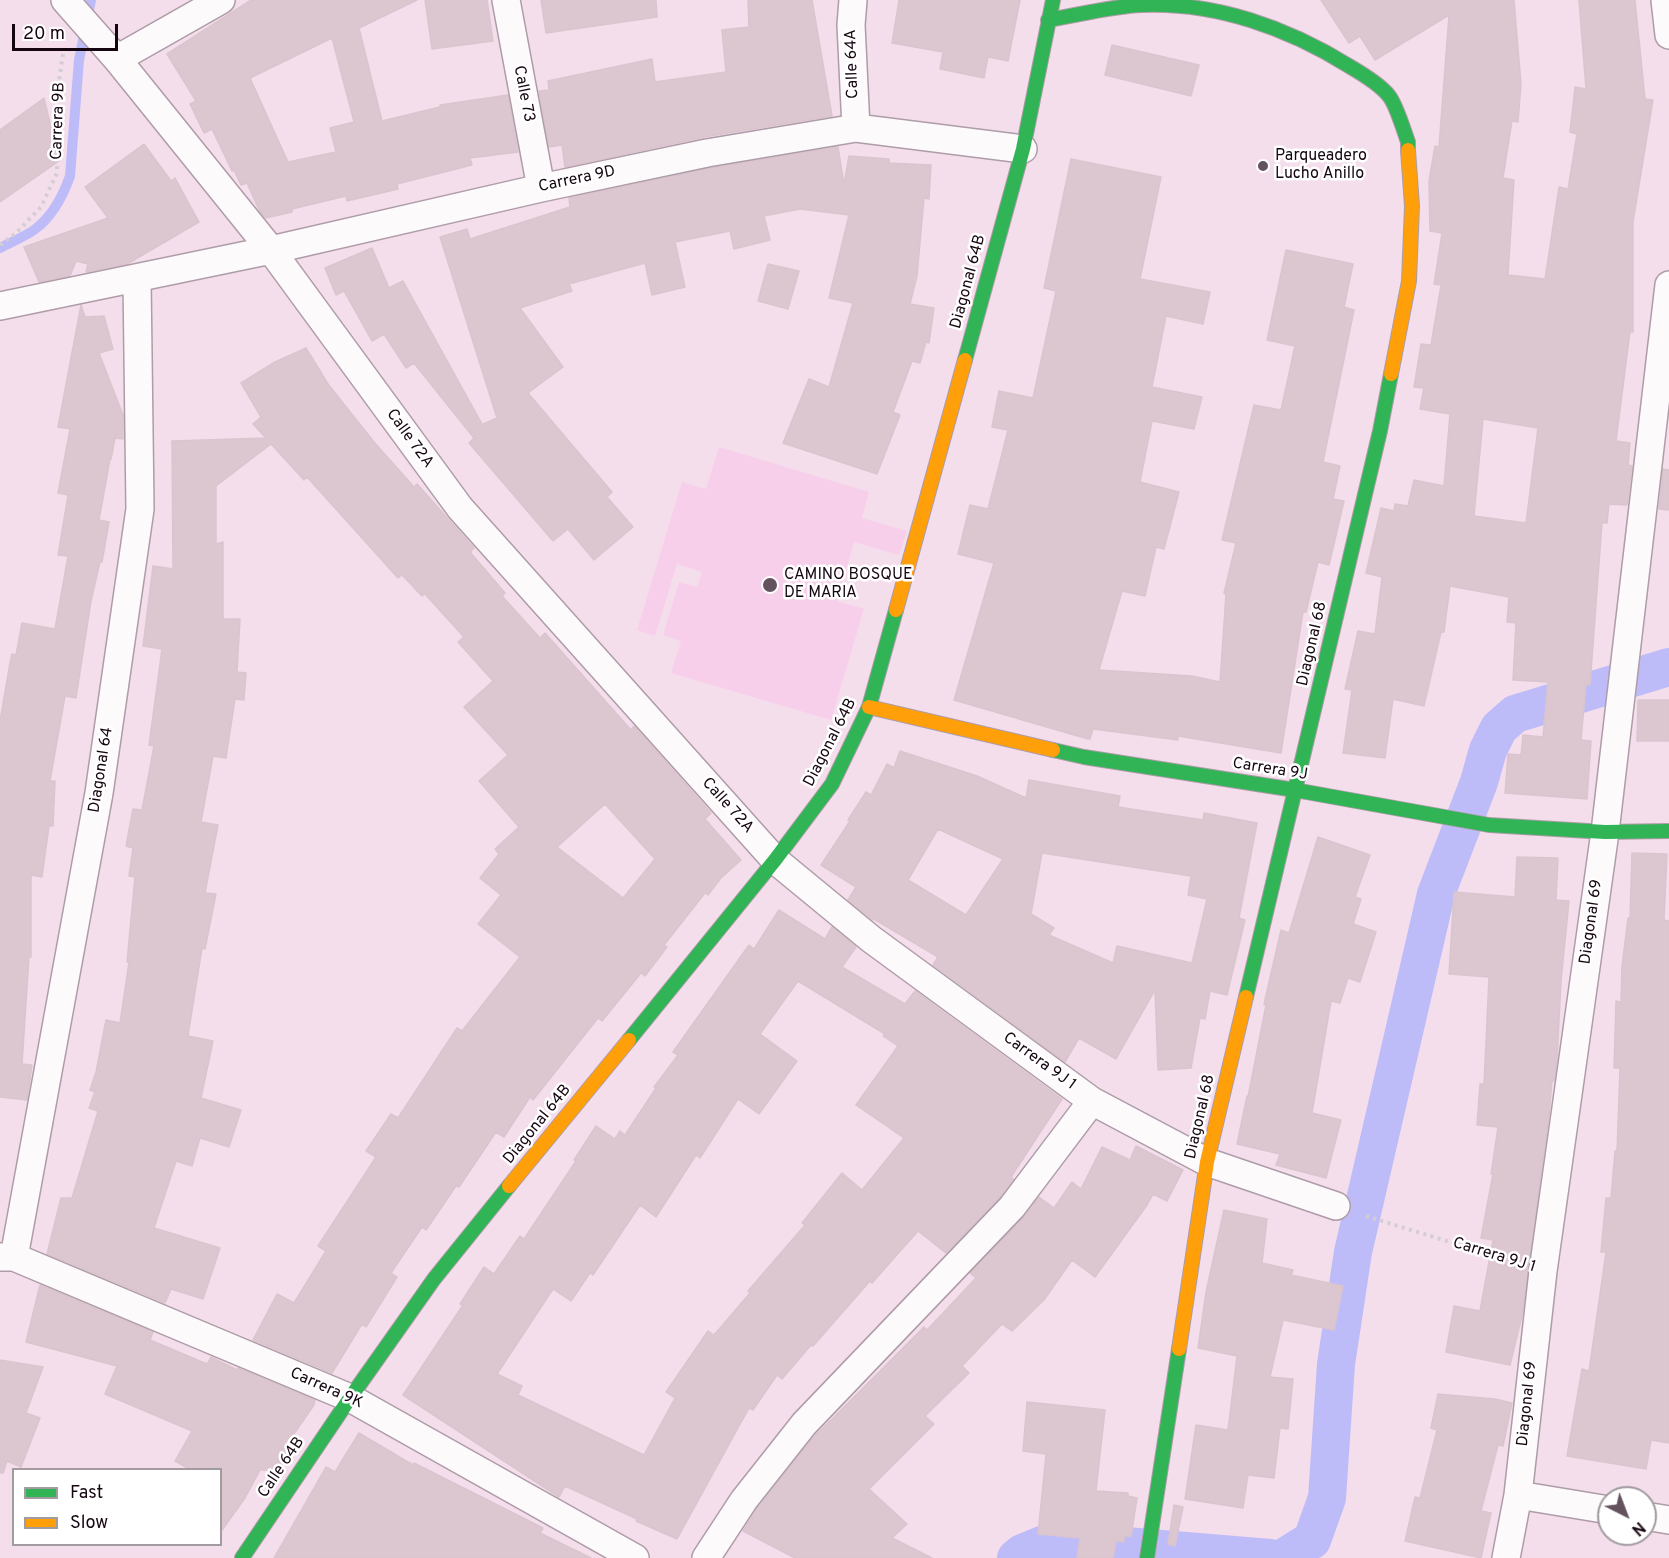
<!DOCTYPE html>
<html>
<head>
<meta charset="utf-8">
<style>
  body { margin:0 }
  #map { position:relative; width:1669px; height:1558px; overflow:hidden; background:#f4deec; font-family:Overpass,sans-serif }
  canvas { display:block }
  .legend { position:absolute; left:12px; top:1468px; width:210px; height:78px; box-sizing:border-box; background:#fff; border:2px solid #a29ba0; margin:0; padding:8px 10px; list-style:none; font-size:18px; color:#160611 }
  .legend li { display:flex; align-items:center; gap:12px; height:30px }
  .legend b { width:30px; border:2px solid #a29ba0 }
  .north { position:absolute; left:1597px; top:1486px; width:60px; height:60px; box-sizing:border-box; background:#fff; border:2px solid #a29ba0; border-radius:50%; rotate:138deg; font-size:16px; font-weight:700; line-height:24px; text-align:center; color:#160611 }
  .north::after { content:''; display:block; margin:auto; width:21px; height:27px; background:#64525e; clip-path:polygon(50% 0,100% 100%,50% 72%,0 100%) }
  .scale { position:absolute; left:12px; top:24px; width:106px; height:27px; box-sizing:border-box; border:3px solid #160611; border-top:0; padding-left:8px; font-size:18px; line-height:21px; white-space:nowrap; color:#160611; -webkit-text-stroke:4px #fff; paint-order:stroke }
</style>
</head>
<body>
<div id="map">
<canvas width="1669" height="1558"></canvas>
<ul class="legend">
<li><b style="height:8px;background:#30b455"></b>Fast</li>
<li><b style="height:8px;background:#ff9f0a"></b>Slow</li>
</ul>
<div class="north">N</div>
<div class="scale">20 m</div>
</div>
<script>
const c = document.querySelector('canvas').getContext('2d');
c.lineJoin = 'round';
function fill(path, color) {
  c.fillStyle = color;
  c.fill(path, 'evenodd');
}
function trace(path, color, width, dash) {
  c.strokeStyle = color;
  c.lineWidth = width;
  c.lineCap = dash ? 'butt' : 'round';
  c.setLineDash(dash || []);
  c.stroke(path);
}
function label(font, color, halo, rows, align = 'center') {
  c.font = font + ' Overpass,sans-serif';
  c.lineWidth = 5;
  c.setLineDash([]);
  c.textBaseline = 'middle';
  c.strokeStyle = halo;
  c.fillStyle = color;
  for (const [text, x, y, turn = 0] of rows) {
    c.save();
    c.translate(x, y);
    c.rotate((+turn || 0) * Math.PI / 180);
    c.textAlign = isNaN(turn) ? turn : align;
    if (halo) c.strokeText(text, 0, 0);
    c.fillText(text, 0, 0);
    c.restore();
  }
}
const built = new Path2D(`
  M719 447 869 492 862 518 907 531 899 555 854 542 837 601 864 609 831 720 671 673 681 641 663 635 679 582 697 587 702 572 677 564 655 636 637 630 682 482 706 489Z`);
const stream = new Path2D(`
  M0 248C11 242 24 237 34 230 52 217 63 196 70 176L79 60 91 0`);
const canal = new Path2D(`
  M1016 1558 1022 1553 1054 1540 1270 1558
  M1283 1558 1312 1540 1327 1498 1336 1364 1353 1252 1436 894 1479 782 1488 750 1499 728 1515 714 1669 667`);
const building = new Path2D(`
  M251 0H417L359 28 382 121 440 107V105L508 95 518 152 470 158 472 165 397 184 398 189 347 201 346 196 292 209V212L266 218 260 212 247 183 241 185 234 170 232 171 212 129 204 133 190 104 196 101 167 54ZM332 38 354 122 330 128 336 152 288 162 250 78Z
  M425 0H487L493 41 432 49Z
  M541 0H656L657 17 546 33Z
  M748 0H812L832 116 704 137 565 167 562 145 549 147 539 91 549 90 548 81 652 59 655 82 726 72 722 30 749 27Z
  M899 0H1020L1008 61 988 57 984 78 940 69 943 52 892 43Z
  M1321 0H1514L1521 84 1518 122 1512 121 1503 178 1514 180 1508 275 1545 279 1559 187 1568 189 1577 134 1570 132 1575 87 1586 89 1579 0H1635L1645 99 1653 100 1633 222V332H1630L1616 441 1630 443 1628 465 1632 466 1627 505 1609 504 1607 523H1602L1590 685 1586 684 1581 740 1591 741 1587 799 1505 793 1508 754 1521 755 1523 735 1543 737 1548 682 1513 680 1516 623 1507 622 1509 597 1450 586 1444 632H1441L1424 706 1393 699 1385 758 1343 753 1352 690 1345 689 1358 631 1375 634 1382 577 1366 573 1381 508 1394 511 1395 504 1408 506 1414 480 1444 486 1450 414 1420 409 1424 388 1414 387 1421 344 1431 345 1441 285 1434 284 1442 233 1430 231 1429 181 1435 146 1439 147 1449 15 1375 60 1360 36 1349 43ZM1483 419 1538 428 1526 523 1474 516Z
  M1112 45 1199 65 1191 96 1105 75Z
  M44 98 59 161 0 202V130Z
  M144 144 171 181 175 178 199 222 127 264 86 272 88 264 76 261 70 276 39 282 24 247 108 218 85 187Z
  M838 147 844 184 849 156 889 159V163L931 165 929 199 924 198 917 276 910 304 934 308 929 343 926 342 920 363 912 361 893 412 900 415 877 474 783 443 809 379 829 387 853 303 829 298 849 215 800 209 764 216 770 240 734 249 730 231 675 242 685 287 652 295 645 263 569 284 572 291 520 308 563 367 528 393 612 492 607 497 633 527 594 560 568 529 553 541 469 443 474 438 414 363 406 368 384 334 372 341 344 291 336 295 325 268 372 248 389 288 403 281 482 424 481 425 497 418 440 237 467 229 470 239 570 207 569 198 710 168Z
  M1071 159 1161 177 1140 279 1210 292 1203 324 1166 316 1152 387 1202 397 1194 429 1152 421 1140 482 1179 492 1164 549 1156 547 1145 596 1122 591 1099 670 1192 676 1220 682 1226 594 1224 593 1236 543 1222 540 1254 405 1281 410 1295 346 1267 340 1286 250 1353 264 1344 307 1354 310 1323 462 1340 466 1333 499 1344 501 1329 565 1318 562 1306 612H1303L1281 753 1178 736V740L1093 729 1090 739H1088L954 700 994 563 958 554 970 505 988 509 1008 430 992 427 999 391 1033 398 1056 291 1044 288Z
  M768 264 799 271 788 309 758 301Z
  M81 305 85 317 104 316 113 349 99 353 123 415V439L115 438 111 459H110L99 520 109 522 102 562H100L91 601 76 698 65 696 50 781H55L53 826H49L42 877 31 875V957H29L22 1064 32 1065 27 1100 0 1097V721L10 663 12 654 16 655 22 623 55 629 68 556 58 555 68 495 58 493 70 429 58 427Z
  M306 348 328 384 374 442 414 487 417 484 474 548 470 552 505 593 502 596 540 638 545 633 631 730 634 726 711 813 705 819 741 860 721 878 708 895 705 893 664 945 667 947 645 976 641 973 602 1021 598 1018 533 1100 530 1097 504 1137 496 1132 459 1187 456 1186 426 1230 422 1227 391 1273 397 1277 366 1327 362 1324 332 1373 253 1340 277 1294 294 1303 326 1251 318 1246 376 1157 366 1151 391 1114 398 1118 457 1028 462 1031 520 957 478 924 501 895 480 878 499 854 495 849 519 827 479 781 508 755 464 707 493 681 458 642 464 637 425 594 422 596 402 575 398 578 307 477 304 480 271 444 216 486V544L223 542V619H240L237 672 246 673 244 700 235 699 226 758 213 756 201 822 218 825 205 893 216 894 205 949 202 948 188 1036 213 1041 201 1098 241 1110 229 1147 200 1138 192 1166 176 1161 154 1228 220 1248 203 1299 171 1289 165 1303 47 1254 61 1198H72L98 1111 89 1108 95 1092 90 1090 96 1072 106 1020 120 1023 129 962H127L135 877 129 876 133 848 126 846 133 809 142 810 154 746 149 745 162 649 143 646 153 566 173 569 172 441 266 438 253 424 261 417 241 383 275 362ZM605 804 655 859 623 898 557 847Z
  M1663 469 1669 470V510L1659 509Z
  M1638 700H1669V741H1637Z
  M900 751 977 776 1026 798 1029 780 1120 796 1118 807 1203 820 1204 813 1257 823 1239 918 1245 920 1227 995 1210 991 1205 1019 1200 1018 1191 1068 1158 1070 1155 990 1116 1059 1079 1038 1065 1062 933 965 938 957 874 919 873 920 848 900 856 887 821 865 850 821 848 820 866 792 871 795 887 764 894 768ZM938 829 1003 859 966 915 908 880ZM1042 853 1191 876 1188 895 1207 899 1192 963 1117 946 1113 963 1049 935 1054 928 1031 914Z
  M1318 837 1370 855 1355 897 1361 899 1353 924 1376 932 1360 982 1348 978 1340 1003 1331 1001 1312 1113 1341 1120 1326 1178 1276 1165 1280 1154 1237 1144 1247 1096 1248 1097 1266 1005 1264 1004 1281 930 1289 933Z
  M1632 853 1667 854 1664 920 1669 921V1443L1651 1440 1646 1469 1567 1456 1582 1369 1589 1371 1606 1252H1601L1606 1198H1611L1615 1151H1617L1620 1068H1614L1616 1001 1621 1002 1622 966 1628 918H1630Z
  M1517 857 1558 858 1556 900 1569 901 1561 981 1557 1060 1554 1081H1552L1549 1115 1522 1316 1510 1365 1446 1352 1454 1306 1480 1311 1493 1240 1481 1238 1493 1174H1491L1498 1127 1477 1125 1480 1084H1484L1489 977 1449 974 1454 892 1515 897Z
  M779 910 825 939 832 927 856 947 842 967 905 1004 915 991 1062 1099 1011 1177 1014 1179 1000 1197 946 1253 918 1231 872 1283 870 1281 813 1346 811 1345 782 1379 777 1375 753 1410 749 1408 677 1539 636 1521 637 1519 565 1486 559 1497 403 1395 463 1305 460 1304 484 1267 494 1274 520 1236 524 1239 576 1161 574 1160 596 1126 615 1139 620 1131 625 1135 656 1088 654 1087 678 1055 673 1052 749 945 754 949ZM798 981 885 1034 883 1036 898 1046 856 1105 904 1138 862 1190 842 1173 802 1223 805 1225 748 1291 750 1293 714 1335 708 1331 666 1392 675 1398 644 1455 518 1395 522 1386 497 1374 553 1289 571 1301 590 1273 593 1275 640 1205 656 1217 696 1155 700 1158 738 1099 759 1114 797 1061 760 1034Z
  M1136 1146 1183 1170 1167 1201 1153 1194 1147 1205 1095 1277 1072 1260 1044 1300 1012 1331 1002 1324 962 1366 969 1373 925 1416 934 1424 869 1489 907 1524 892 1538 932 1558H795L743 1531 757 1509 812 1439 924 1327 927 1330 976 1278 970 1273 1023 1218 1039 1197 1054 1208 1072 1182 1081 1189 1102 1147 1130 1160Z
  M1224 1210 1267 1219 1262 1263 1293 1270 1291 1275 1343 1286 1334 1330 1283 1320 1270 1377 1293 1379 1288 1429 1280 1428 1274 1478 1248 1475 1243 1508 1185 1499 1196 1425 1228 1430 1237 1356 1198 1348 1206 1292Z
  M40 1285 153 1332 150 1340 207 1364 211 1357 237 1370 238 1368 315 1400 314 1405 287 1444 294 1448 279 1470H260L245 1498 220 1533V1470H191L175 1461 192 1431 105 1394 117 1366 26 1342Z
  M0 1360 43 1367 26 1413 40 1418 21 1467 7 1461 3 1473H0Z
  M1438 1394 1495 1399 1512 1403 1503 1446 1498 1445 1481 1511 1491 1513 1481 1558 1405 1541 1415 1497 1420 1498 1437 1430 1431 1428Z
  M1027 1402 1105 1410 1096 1491 1128 1493V1496L1137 1498 1131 1537 1124 1535V1542L1116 1541 1113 1558H1077L1080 1538 1038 1534 1046 1454 1023 1451Z
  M359 1433 413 1465 414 1463 543 1528 540 1533 591 1558H274L326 1467 335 1472Z
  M1174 1505 1183 1507 1175 1546 1168 1544Z`);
const path = new Path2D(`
  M0 245 16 233 41 207 57 173 58 87 64 48
  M1366 1216 1514 1262`);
const street = new Path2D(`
  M65 0 117 59 271 250 460 508 775 860 871 939 1092 1101 1207 1162 1336 1206
  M506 0 541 188
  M853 0 851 25 856 128
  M1665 0 1669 35
  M117 59 221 0
  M0 306 271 250 541 188 707 153 856 128 1023 149
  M0 1257H14L350 1398 635 1558
  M14 1257 99 793 140 509 137 279
  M1518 1495 1609 1510
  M1645 1516 1669 1520
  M706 1558 744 1500 804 1424 1012 1207 1092 1101
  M1506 1558 1518 1495 1543 1271 1605 832 1669 285`);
const fast = new Path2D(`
  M1048 20C1078 15 1113 6 1142 5 1216 2 1288 28 1349 66 1361 73 1381 85 1389 96 1396 104 1404 131 1408 142V150
  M965 360 1023 149 1053 0
  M1053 750 1084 757 1295 790 1489 825 1605 832 1669 831
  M1246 997 1380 431 1391 374
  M629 1040 775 860 832 784 869 707 896 610
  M242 1558 350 1398 434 1279 509 1186
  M1147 1558 1179 1349`);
const slow = new Path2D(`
  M1391 374 1409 281 1412 206 1408 150
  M896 610 965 360
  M869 707 1053 750
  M509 1186 629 1040
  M1179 1349 1207 1162 1246 997`);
const markers = [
  [1263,166,6,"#64525e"],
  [770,585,8,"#64525e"]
];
const streetNames = [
  ["Calle 64A",853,64,-92],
  ["Calle 73",523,94,79],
  ["Carrera 9B",59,121,-88],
  ["Carrera 9D",577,180,-12],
  ["Diagonal 64B",969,282,-75],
  ["Calle 72A",409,439,54],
  ["Diagonal 68",1313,644,-77],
  ["Diagonal 64B",831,743,-63],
  ["Diagonal 64",102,770,-81],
  ["Carrera 9J",1270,770,9],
  ["Calle 72A",727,806,48],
  ["Diagonal 69",1592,922,-82],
  ["Carrera 9J 1",1039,1062,36],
  ["Diagonal 68",1201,1117,-77],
  ["Diagonal 64B",538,1125,-51],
  ["Carrera 9J 1",1494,1256,17],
  ["Carrera 9K",326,1389,24],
  ["Diagonal 69",1528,1404,-84],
  ["Calle 64B",282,1468,-56]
];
const poiNames = [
  ["Parqueadero",1275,157],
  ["Lucho Anillo",1275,175],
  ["CAMINO BOSQUE",784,576],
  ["DE MARIA",784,594]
];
fill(built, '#f8cfea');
trace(stream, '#bebcf8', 10);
trace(canal, '#bebcf8', 38);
fill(building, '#dcc6d0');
trace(building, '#dac5ce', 1.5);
trace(street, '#ae9ca8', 30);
trace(fast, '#ae9ca8', 16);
trace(slow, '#ae9ca8', 16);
trace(path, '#d4cdd2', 4, [3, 4.5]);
trace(street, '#fdfafc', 27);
trace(fast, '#30b455', 14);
trace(slow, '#ff9f0a', 14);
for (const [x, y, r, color] of markers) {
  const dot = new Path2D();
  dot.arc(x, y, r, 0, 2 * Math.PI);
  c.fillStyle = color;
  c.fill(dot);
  trace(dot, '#fff', 2);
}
label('16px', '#160611', '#fff', streetNames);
label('16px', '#160611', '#fff', poiNames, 'left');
</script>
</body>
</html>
